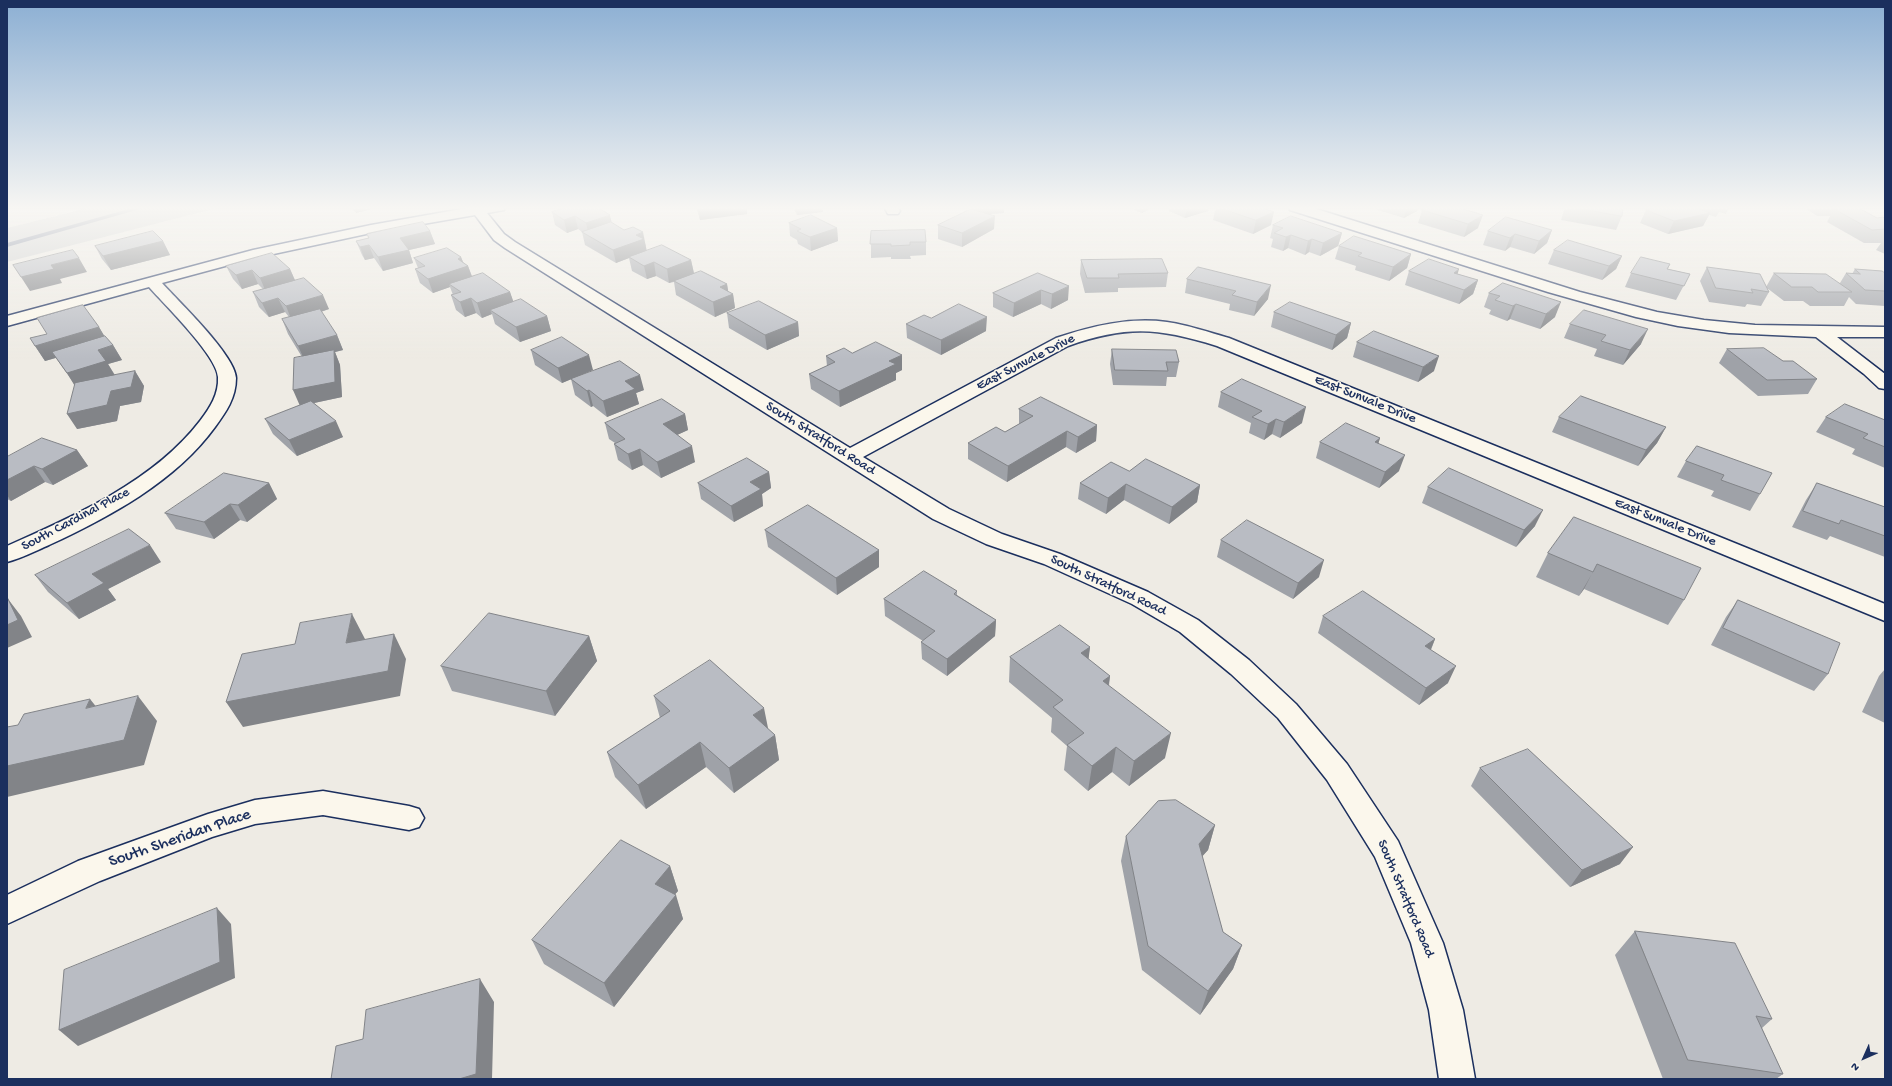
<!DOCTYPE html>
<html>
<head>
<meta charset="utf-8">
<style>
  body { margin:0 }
  #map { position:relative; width:1892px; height:1086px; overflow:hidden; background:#eeebe4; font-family:"Gochi Hand",sans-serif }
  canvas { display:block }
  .frame { position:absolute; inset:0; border:8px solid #1b2f5e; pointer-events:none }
  .north { position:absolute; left:1844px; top:1038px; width:40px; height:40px; -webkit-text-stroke:3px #fbf7ec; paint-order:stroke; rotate:225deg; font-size:11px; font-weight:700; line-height:16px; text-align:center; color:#1b2f5e }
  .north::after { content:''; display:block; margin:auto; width:14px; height:18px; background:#1b2f5e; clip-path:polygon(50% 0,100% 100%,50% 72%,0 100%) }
</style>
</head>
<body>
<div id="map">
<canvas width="1892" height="1086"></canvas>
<div class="frame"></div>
<div class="north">N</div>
</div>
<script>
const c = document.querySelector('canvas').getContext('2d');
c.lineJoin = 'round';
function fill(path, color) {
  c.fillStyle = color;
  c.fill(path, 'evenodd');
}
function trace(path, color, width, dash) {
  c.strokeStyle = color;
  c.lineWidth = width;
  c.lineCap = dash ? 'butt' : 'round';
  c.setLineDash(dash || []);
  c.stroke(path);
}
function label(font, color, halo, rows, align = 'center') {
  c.font = font + ' "Gochi Hand",sans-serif';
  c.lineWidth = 3;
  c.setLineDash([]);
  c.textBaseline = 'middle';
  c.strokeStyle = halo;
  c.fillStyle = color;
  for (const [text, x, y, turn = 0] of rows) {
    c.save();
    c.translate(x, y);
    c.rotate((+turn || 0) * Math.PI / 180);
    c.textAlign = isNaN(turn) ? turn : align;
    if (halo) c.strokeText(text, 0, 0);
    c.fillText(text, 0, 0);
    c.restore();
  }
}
const green = new Path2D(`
  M92 207H221L7 262V228Z`);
const stream = new Path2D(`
  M136 207H147L7 247V243Z`);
const street = new Path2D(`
  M473 207H505L504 210 487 213 504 234 515 242 850 448 1056 338C1092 326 1129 317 1167 322 1188 325 1208 332 1229 338L1885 604V621L1217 346C1158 328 1128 325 1068 346L863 457 949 509 1002 534 1060 554 1148 592 1198 620 1249 660 1296 704 1347 764 1398 841 1443 943 1463 1010 1475 1079H1439L1429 1010 1411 943 1375 857 1327 780 1278 718 1231 674 1180 632 1132 604 1044 564 986 544 933 519 505 248 494 240 475 215 371 233 255 258 162 283C179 302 235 355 236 378 236 398 226 412 215 427 175 482 109 517 49 545 35 551 22 558 7 562V546C75 516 154 481 200 421 210 408 219 394 218 377 217 356 165 305 149 287L7 326V316L253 250 371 225Z
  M884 207H897L900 211 898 214H888Z
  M1289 207H1310L1580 292 1657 312 1704 320 1755 325 1885 327V337H1837L1885 374V389L1879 388 1864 374 1816 337 1729 333 1678 326 1636 317 1548 292 1290 210Z
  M323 791 409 806 419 809 424 818 419 827 409 830 323 815 255 824 212 837 100 881 7 924V895L78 861 208 814 255 800Z`);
const wall = new Path2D(`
  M351 207H378L356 213Z
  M696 207H747V214L700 220Z
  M793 207H822L823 212 797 215Z
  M969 207H1004V213L988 214 994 229 962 247 938 239V225L970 209Z
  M1127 207H1153L1142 213Z
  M1169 207H1209L1208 211 1185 218 1169 211Z
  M1216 207H1261L1271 225 1253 234 1213 220Z
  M1368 207H1418L1417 211 1404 218Z
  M1427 207 1478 228 1464 237 1418 223 1422 210Z
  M1565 207H1623L1622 216 1616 230 1561 220Z
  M1657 207H1729L1726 214 1719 212 1716 217 1709 215 1703 226 1668 234 1640 223 1646 210Z
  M1804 207H1852V208L1877 218 1885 219V254L1876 250 1881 243H1864L1827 222 1830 216H1817Z
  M552 212 612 223 646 245 645 246 646 251 691 260 694 273 727 284 728 292 733 294 735 308 715 317 676 295 674 282 669 283 656 276 647 279 632 271 629 258 616 263 585 245 582 232 578 229 567 233 555 225Z
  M789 223 837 228 838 241 811 251 798 244 797 240 790 236Z
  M1273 225 1342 233 1338 246 1320 256 1309 252 1305 255 1288 248 1283 251 1271 247 1273 239 1270 238Z
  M1552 230 1547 243 1534 254 1510 247 1505 251 1483 245 1488 231Z
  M430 231 435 244 409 250 413 263 383 271 374 258 365 260 362 255 356 241 368 238 367 234Z
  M871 231 926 242V255L910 256 911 259H891V257L871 258Z
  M163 241 170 255 111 270 102 259 95 246Z
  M1339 246 1411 254 1407 268 1389 281 1355 270 1356 266 1335 259Z
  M1554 250 1622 256 1616 269 1602 280 1548 264Z
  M461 257 463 262 468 266 472 276 510 292 513 302 547 316 551 331 520 342 495 324 492 314 482 318 476 313 465 317 456 310 451 295H453L450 287 433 293 420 283 415 269 418 268 414 258Z
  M1081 260 1168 273 1166 287 1118 288V292L1085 293 1080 274Z
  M1670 264 1668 269 1690 274 1676 300 1625 287 1631 273Z
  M226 266 290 269 295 280 329 309 321 312 337 335 343 350 335 352 340 365 342 397 314 403 343 437 297 456 273 434 265 419 300 405 302 357 288 334 282 319 289 317 285 312 269 317 259 307 253 292 263 289 258 284 242 289 233 279Z
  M1707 267 1766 287 1774 273 1840 283 1846 273 1852 274 1855 269 1885 273V306L1856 304 1849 297 1844 306H1810L1803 301H1784L1767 288 1769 292 1761 306 1747 304 1745 307 1709 302 1700 281Z
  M1409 271 1458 274 1478 280 1473 294 1459 304 1405 285Z
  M1038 273 1068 300 1051 309 1041 304 1013 317 993 307V293Z
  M1187 279 1268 299 1254 316 1229 310 1230 304 1185 293Z
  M1503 283 1555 317 1540 329 1510 319 1507 321 1489 314 1491 310 1484 307 1489 293Z
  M1274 312 1351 323 1347 338 1332 350 1271 327Z
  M727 313 798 322 799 336 767 350 729 328Z
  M931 318 986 331 941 355 907 338 906 324Z
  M1570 324 1641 344 1623 365 1594 356 1597 349 1564 338Z
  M99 327 104 336 113 345 122 360 108 364 115 375 135 371 144 386 141 402 120 406 117 421 77 429 75 385 56 358 45 361 30 338Z
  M1357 342 1434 371 1418 382 1353 357Z
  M1112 349 1179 362 1176 377H1167L1166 386 1113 385 1110 364Z
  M1727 349 1783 361 1817 379 1808 394 1758 396 1719 363Z
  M531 350 593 370 562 383 535 365Z
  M852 353 902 355V370L896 373V380L840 407 811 389 809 374 827 366 826 356Z
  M571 379 644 390 636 393 639 404 607 417 593 406 591 407 575 395Z
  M1221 392 1302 423 1280 438 1272 434 1264 440 1249 433 1251 423 1218 407Z
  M1019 409 1097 425 1096 441 1076 453 1066 447 1007 482 968 459V443L1005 432 1019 424Z
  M685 414 688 430 677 435 695 462 661 478 643 465 632 470 618 460 614 444 615 443 609 439 605 423Z
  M1559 417 1666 427 1657 443 1638 466 1552 432Z
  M1826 417 1885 420V468L1852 454 1855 449 1816 432Z
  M1380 438 1378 444 1399 471 1379 488 1316 458 1320 442Z
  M1697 446 1760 494 1750 511 1711 496 1714 491 1677 477 1686 461Z
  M77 450 88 466 53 485 45 482 11 501 7 499V457Z
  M1129 471 1200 485 1197 502 1169 524 1124 500 1106 514 1078 499 1080 483Z
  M769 472 771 488 762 494 763 506 734 522 701 499 698 483Z
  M269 483 277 499 247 522 240 520 214 539 176 529 165 513Z
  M1817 483 1885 507V557L1830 536 1827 540 1792 527 1806 500Z
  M1428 487 1535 526 1516 547 1422 503Z
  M1574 517 1684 600 1668 625 1584 589 1579 596 1536 577 1548 553Z
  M765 530 879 550V567L837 595 768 547Z
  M1221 540 1319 577 1293 599 1217 557Z
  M161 562 108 589 116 600 79 619 48 592 35 575Z
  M957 591V595L996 620 995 636 947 676 922 659 921 642 923 641 885 616 884 599Z
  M1738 600 1828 674 1814 691 1711 645 1726 617Z
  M1323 616 1435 639 1431 650 1448 683 1419 705 1318 633Z
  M589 636 597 661 555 716 452 691 441 666Z
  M1090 647 1088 659 1110 676 1109 686 1165 758 1129 786 1112 772 1088 791 1064 770 1067 746 1051 732 1052 718 1009 682 1010 657Z
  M1885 669V723L1862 712 1879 676Z
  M654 696 768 729 775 735 779 760 734 793 706 767 646 809 615 777 607 752 660 718Z
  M1480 768 1620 864 1570 887 1471 786Z
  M1215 825 1208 850 1202 856 1223 932 1242 945 1233 969 1200 1015 1142 970 1121 861 1126 836Z
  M670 866 678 891 675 894 683 919 614 1007 544 964 532 940Z
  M1635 931 1772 1019 1762 1028 1783 1074 1776 1079H1663L1615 955Z`);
const shadedWall = new Path2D(`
  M354 207H378L356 213Z
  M698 207H747V214L700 220Z
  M796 207H822L823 212 797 215Z
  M974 207H1004V213L974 215Z
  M1142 207H1153L1142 213Z
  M1187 207H1209L1208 211 1185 218Z
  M1407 207H1418L1417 211 1404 218Z
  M1274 212 1271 225 1253 234 1256 220Z
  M1710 213 1703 226 1668 234 1674 221Z
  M610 215 613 228 589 236 586 223Z
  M1483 215 1478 228 1464 237 1468 224Z
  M575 216 578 229 567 233 564 220Z
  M995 216 994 229 962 247V233Z
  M837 228 838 241 811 251 810 237Z
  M1552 230 1547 243 1534 254 1539 241Z
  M430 231 435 244 409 250 413 263 383 271 378 257 400 238Z
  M643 232 647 252 629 257V258L616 263 613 250 636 235Z
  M1342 233 1338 246 1320 256 1323 243Z
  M1515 234 1510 247 1505 251 1510 238Z
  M1291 235 1288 248 1283 251 1286 237Z
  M1312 239 1309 252 1305 255 1308 241Z
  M163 241 170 255 111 270 103 256Z
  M369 245 374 258 365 260 360 247Z
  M1411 254 1407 268 1389 281 1393 267Z
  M1622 256 1616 269 1602 280 1609 266Z
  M461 257 465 267 468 266 473 280 449 284 450 287 433 293 428 279Z
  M79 258 87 272 60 279 62 283 30 291 21 277 51 265Z
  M691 260 694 274 669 283 667 269Z
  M654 262 656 276 647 279 644 266Z
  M290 269 296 283 266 292 260 278Z
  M1459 269 1455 283 1454 273Z
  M252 270 258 284 242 289 236 275Z
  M1478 280 1473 294 1459 304 1464 290Z
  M727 284 729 296 733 294 735 308 715 317 713 302 720 287Z
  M1271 285 1268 299 1254 316 1257 302Z
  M1069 286 1068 300 1051 309 1052 294Z
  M1041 290V304L1013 317 1014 303Z
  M510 292 515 306 490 310 492 314 482 318 477 303Z
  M323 295 329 309 292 321 286 306Z
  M278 298 285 312 269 317 262 303Z
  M471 298 476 313 465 317 460 302Z
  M1561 302 1555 317 1540 329 1546 314Z
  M1516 304 1510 319 1507 321 1513 306Z
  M547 316 551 331 520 342 516 327Z
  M987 317 986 331 941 355V340Z
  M798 322 799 336 767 350 765 335Z
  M1351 323 1347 338 1332 350 1336 335Z
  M99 327 108 342 45 361 35 346Z
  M1648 329 1641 344 1623 365 1630 350Z
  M337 335 343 350 335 352 340 365 342 397 300 406 293 390 305 361 298 346Z
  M113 345 122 360 108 364 115 376 76 388 67 373 98 350Z
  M589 355 593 370 562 383 558 368Z
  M902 355V370L896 373V380L840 407 839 391 889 361Z
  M1439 356 1434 371 1418 382 1423 367Z
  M135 371 144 386 141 402 120 406 117 421 77 429 67 414Z
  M640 375 644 390 636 393 639 404 607 417 603 401 625 381Z
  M589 390 593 406 591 407 587 391Z
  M1306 407 1302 423 1280 438 1284 422Z
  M685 414 688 430 666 440 663 424Z
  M1276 419 1272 434 1264 440 1268 424Z
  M336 421 343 437 297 456 289 440Z
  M1097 425 1096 441 1076 453 1078 437Z
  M1666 427 1657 443 1638 466 1646 450Z
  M1067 431 1066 447 1007 482 1008 466Z
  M1380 438 1375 454V442Z
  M692 446 695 462 661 478 657 462Z
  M640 449 643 465 632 470 628 454Z
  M77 450 88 466 53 485 42 469Z
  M1405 455 1399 471 1379 488 1385 472Z
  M34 466 45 482 11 501 7 495V480Z
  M769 472 771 488 762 494 763 506 734 522 731 506 750 482Z
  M269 483 277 499 247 522 238 505Z
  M1126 484 1124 500 1106 514 1108 498Z
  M1200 485 1197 502 1169 524 1172 507Z
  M230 504 240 520 214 539 204 522Z
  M1543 510 1535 526 1516 547 1524 530Z
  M150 545 161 562 108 589 116 600 79 619 67 603 92 574Z
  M879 550V567L837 595 836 578Z
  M1324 560 1319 577 1293 599 1298 583Z
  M1597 564 1584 589 1579 596 1593 572Z
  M8 599 21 616 32 637 7 648Z
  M352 614 365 639 360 668 346 643Z
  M996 620 995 636 947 676V659Z
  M394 634 406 659 400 696 243 727 226 702Z
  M589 636 597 661 555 716 546 691Z
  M1435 639 1428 656 1425 646Z
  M1090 647 1087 672 1081 653Z
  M1456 666 1448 683 1419 705 1426 688Z
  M1110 676 1106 701 1103 681Z
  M138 696 157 721 144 765 7 797V766Z
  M90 699 110 724 86 708Z
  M764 708 769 733 753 715Z
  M1171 733 1165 758 1129 786 1134 761Z
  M775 735 779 760 734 793 729 768Z
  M700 742 706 767 646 809 638 785Z
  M1116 747 1112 772 1088 791 1092 766Z
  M1215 825 1208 850 1192 868 1199 844Z
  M1633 847 1620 864 1570 887 1582 870Z
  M670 866 678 891 663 908 655 884Z
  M676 895 683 919 614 1007 604 983Z
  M217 908 231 924 235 978 78 1046 59 1030Z
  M1242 945 1233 969 1200 1015 1208 991Z
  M480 979 494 1002 492 1079H459Z`);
const building = new Path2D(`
  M567 207H597L610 215 586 223 575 216 564 220 552 212Z
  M1217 207H1261L1274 212 1256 220Z
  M1427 207H1457L1483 215 1468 224 1422 210Z
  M1571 207H1623L1622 216Z
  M1657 207H1695L1710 213 1674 221 1646 210Z
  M1859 208 1877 218 1883 217 1885 219V229L1872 230 1834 209Z
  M971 209 995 216 962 233 938 225Z
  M811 215 837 228 810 237 797 231 801 229 789 223Z
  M1291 216 1342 233 1323 243 1312 239 1308 241 1291 235 1286 237 1274 233 1283 228 1273 225Z
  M1506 217 1552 230 1539 241 1515 234 1510 238 1488 231Z
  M423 222 430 231 400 238 409 250 378 257 369 245 360 247 356 241 369 238 367 234Z
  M611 222 624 230 633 227 643 232 636 235 644 239 613 250 582 232Z
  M925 230 926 242H910V245L891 246V244H870L871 231Z
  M153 231 163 241 103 256 95 246Z
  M1354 236 1411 254 1393 267 1358 256 1362 253 1339 246Z
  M1568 240 1622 256 1609 266 1554 250Z
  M662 245 691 260 667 269 654 262 644 266 629 257Z
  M447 248 461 257 458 259 468 266 428 279 415 269 425 266 414 258Z
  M73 250 79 258 51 265 54 269 21 277 13 265Z
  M272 253 290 269 260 278 252 270 236 275 226 266Z
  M1641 257 1670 264 1667 269 1690 274 1684 286 1631 273Z
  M1162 259 1168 273 1118 274 1119 278H1087L1081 260Z
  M1429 259 1459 269 1454 273 1478 280 1464 290 1409 271Z
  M1198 267 1271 285 1257 302 1232 295 1236 291 1187 279Z
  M1707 267 1760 274 1769 292 1751 289 1753 293 1716 288Z
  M1855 269 1882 271 1885 273V291L1865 290 1846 273 1860 274Z
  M701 271 727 284 720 287 733 294 713 302 674 281Z
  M483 273 510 292 477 303 471 298 460 302 451 295 461 292 449 284Z
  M1038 273 1069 286 1052 294 1041 290 1014 303 993 293Z
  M1774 273 1826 274 1852 292H1818L1812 287H1792Z
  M304 278 323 295 286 306 278 298 262 303 253 292Z
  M1503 283 1561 302 1546 314 1516 304 1513 306 1495 300 1500 296 1489 293Z
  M521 299 547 316 516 327 490 310Z
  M759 301 798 322 765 335 727 313Z
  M1290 302 1351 323 1336 335 1274 312Z
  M959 304 987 317 941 340 906 324 924 315 931 318Z
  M83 305 99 327 35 346 30 338 47 334 37 318Z
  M320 309 337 335 298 346 282 319Z
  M1584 310 1648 329 1630 350 1601 341 1606 335 1570 324Z
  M1374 331 1439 356 1423 367 1357 342Z
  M105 336 113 345 98 350 106 361 67 373 52 352Z
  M562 337 589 355 558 368 531 350Z
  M876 342 902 355 889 361 896 364 839 391 809 374 835 362 826 356 844 348 852 353Z
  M1764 348 1783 361H1793L1817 379 1767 380 1727 349Z
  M1112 349 1176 350 1179 362H1166L1168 371 1115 370Z
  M334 350 335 382 293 390 294 358Z
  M620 361 640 375 625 381 635 389 603 401 589 390 587 391 571 379Z
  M135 371 131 387 111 391 107 405 67 414 75 383Z
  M1242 379 1306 407 1284 422 1276 419 1268 424 1252 417 1262 411 1221 392Z
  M1581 396 1666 427 1646 450 1559 417Z
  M1041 397 1097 425 1078 437 1067 431 1008 466 968 443 996 427 1005 432 1033 416 1019 409Z
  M662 399 685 414 663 424 692 446 657 462 640 449 628 454 614 444 625 439 605 423Z
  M311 401 336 421 289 440 265 419Z
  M1845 404 1885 420V447L1863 438 1868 434 1826 417Z
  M1346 423 1380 438 1375 442 1405 455 1385 472 1320 442Z
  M42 438 77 450 42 469 34 466 7 480V457Z
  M1697 446 1772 473 1760 494 1721 480 1724 475 1686 461Z
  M747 458 769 472 750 482 761 489 731 506 698 483Z
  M1146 459 1200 485 1172 507 1126 484 1108 498 1080 483 1111 462 1129 471Z
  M1449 468 1543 510 1524 530 1428 487Z
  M224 473 269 483 238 505 230 504 204 522 165 513Z
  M1817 483 1885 507V536L1841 520 1839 524 1803 511Z
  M808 505 879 550 836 578 765 530Z
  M1574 517 1701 568 1684 600 1597 564 1593 572 1548 553Z
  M1247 520 1324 560 1298 583 1221 540Z
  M129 529 150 545 92 574 104 583 67 603 35 575Z
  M924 571 957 591 954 594 996 620 947 659 921 642 935 631 884 599Z
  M1363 591 1435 639 1425 646 1456 666 1426 688 1323 616Z
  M8 599 18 620 7 625V600Z
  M1738 600 1840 643 1828 674 1723 628Z
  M489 613 589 636 546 691 441 666Z
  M352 614 346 643 394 634 388 671 226 702 242 654 295 644 300 623Z
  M1060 625 1090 647 1081 653 1110 676 1103 681 1171 733 1134 761 1116 747 1092 766 1067 745 1084 733 1053 707 1063 700 1010 657Z
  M710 660 764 708 753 715 775 735 729 768 700 742 638 785 607 752 670 711 654 696Z
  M138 696 124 740 7 766V727L18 725 24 714 90 699 86 708Z
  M1528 749 1633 847 1582 870 1480 768Z
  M1176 800 1215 825 1199 844 1223 932 1242 945 1208 991 1148 946 1126 836 1158 801Z
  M621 840 670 866 655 884 676 895 604 983 532 940Z
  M217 908 220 962 59 1030 64 970Z
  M1635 931 1735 943 1772 1019 1756 1016 1783 1074 1688 1060Z
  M480 979 476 1074 459 1079H331L336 1046 363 1039 366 1010Z`);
const streetNames = [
  ["East Sunvale Drive",1026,363,-27],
  ["East Sunvale Drive",1365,400,22],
  ["South Stratford Road",820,439,32],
  ["South Cardinal Place",76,520,-28],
  ["East Sunvale Drive",1665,523,22],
  ["South Stratford Road",1108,586,25],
  ["South Stratford Road",1405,899,67]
];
const nearStreetnames = [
  ["South Sheridan Place",180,839,-19]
];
fill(green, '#cecfcf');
fill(stream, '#6d7892');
trace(street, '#1b2f5e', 3);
fill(street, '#fbf7ec');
fill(wall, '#9fa2a8');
fill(shadedWall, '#828488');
fill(building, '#b9bcc3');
trace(building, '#828488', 1);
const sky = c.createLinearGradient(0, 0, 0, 359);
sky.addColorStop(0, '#8cafd3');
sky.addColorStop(0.58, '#f7f6f3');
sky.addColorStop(1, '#f7f6f300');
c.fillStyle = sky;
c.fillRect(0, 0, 1892, 359);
label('14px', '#1b2f5e', '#fbf7ec', streetNames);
label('17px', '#1b2f5e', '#fbf7ec', nearStreetnames);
</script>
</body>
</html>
